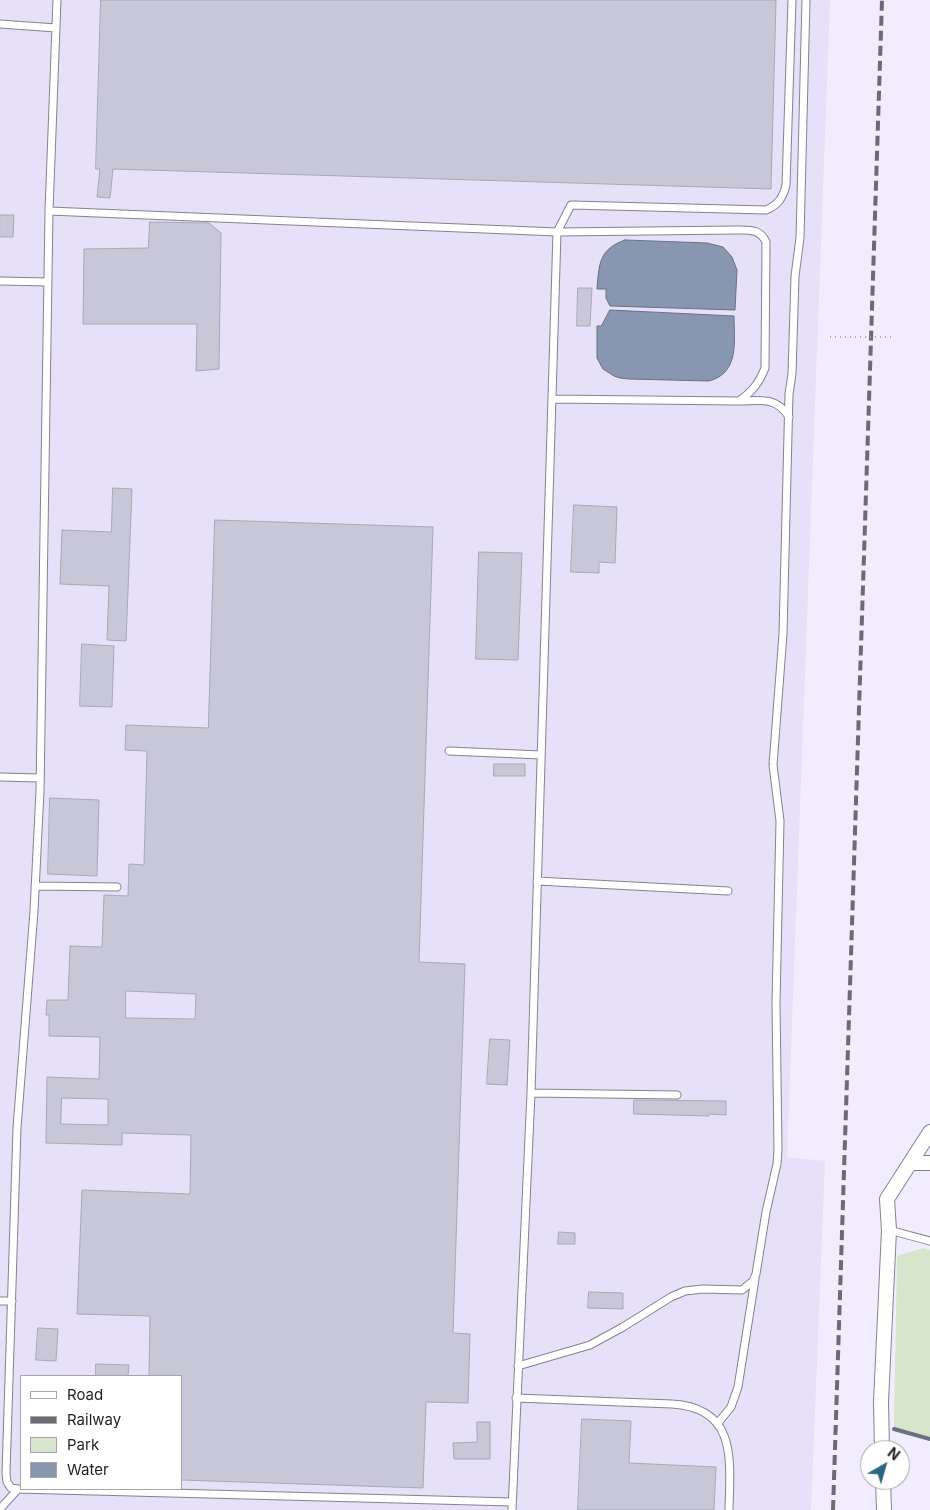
<!DOCTYPE html>
<html>
<head>
<meta charset="utf-8">
<style>
  body { margin:0 }
  #map { position:relative; width:930px; height:1510px; overflow:hidden; background:#f1edfe; font-family:Inter,sans-serif }
  canvas { display:block }
  .legend { position:absolute; left:20px; top:1375px; width:162px; height:115px; box-sizing:border-box; background:#fff; border:1px solid #a6a5a7; margin:0; padding:6px 9px; list-style:none; font-size:15px; color:#201e24 }
  .legend li { display:flex; align-items:center; gap:10px; height:25px }
  .legend b { width:25px; border:1px solid #a6a5a7 }
  .north { position:absolute; left:860px; top:1440px; width:50px; height:50px; box-sizing:border-box; background:#fff; border:1px solid #a6a5a7; border-radius:50%; rotate:38deg; font-size:14px; font-weight:700; line-height:20px; text-align:center; color:#201e24 }
  .north::after { content:''; display:block; margin:auto; width:18px; height:22px; background:#29677e; clip-path:polygon(50% 0,100% 100%,50% 72%,0 100%) }
</style>
</head>
<body>
<div id="map">
<canvas width="930" height="1510"></canvas>
<ul class="legend">
<li><b style="height:6px;background:#fff"></b>Road</li>
<li><b style="height:6px;background:#6d6a74"></b>Railway</li>
<li><b style="height:14px;background:#d7e5cd"></b>Park</li>
<li><b style="height:14px;background:#8896af"></b>Water</li>
</ul>
<div class="north">N</div>
</div>
<script>
const c = document.querySelector('canvas').getContext('2d');
c.lineJoin = 'round';
function fill(path, color) {
  c.fillStyle = color;
  c.fill(path, 'evenodd');
}
function trace(path, color, width, dash) {
  c.strokeStyle = color;
  c.lineWidth = width;
  c.lineCap = dash ? 'butt' : 'round';
  c.setLineDash(dash || []);
  c.stroke(path);
}
const built = new Path2D(`
  M0 0H830L787 1157 825 1161 811 1510H0ZM21 1376H181V1489H21Z`);
const green = new Path2D(`
  M923 1248 930 1250V1439L894 1429 897 1256Z`);
const water = new Path2D(`
  M625 240 707 243 723 247 732 257 737 270 735 310 610 306 606 298V289H597C599 264 599 249 625 240Z
  M610 310 734 316C734 340 740 373 709 381L629 379 620 378 614 376 603 369 597 358V326H601Z`);
const stream = new Path2D(`
  M894 1429 930 1439`);
const building = new Path2D(`
  M101 0H776L771 189 113 169 110 198 97 197 100 169H96Z
  M0 215H14L13 237H0Z
  M150 222 209 223 221 233 219 369 196 371 197 324H83L84 249 148 248Z
  M578 288H592L590 326H577Z
  M113 488 132 489 126 641 107 640 109 586 60 584 62 530 111 532Z
  M574 505 617 507 615 563 599 562V573L571 572Z
  M215 520 433 527 419 962 465 964 453 1333 470 1334 468 1403 426 1402 423 1488 181 1480V1376H149L150 1316 77 1314 82 1190 190 1194 191 1135 122 1133V1145L46 1143 47 1077 99 1079 100 1037 49 1036V1015H46L47 1000H68L70 946 102 947 104 895 128 896 129 864 144 865 147 751 125 750 126 725 208 728ZM126 991 196 994 195 1019 126 1018ZM62 1098 108 1099V1125L61 1124Z
  M479 552 522 553 518 660 476 659Z
  M82 644 114 646 112 707 80 706Z
  M494 764H525V776H494Z
  M50 798 99 800 97 876 48 874Z
  M490 1039 510 1040 507 1085 487 1084Z
  M634 1100 726 1101V1115L709 1114V1116L634 1114Z
  M559 1232 575 1233V1244H558Z
  M589 1292 623 1293V1309L588 1308Z
  M38 1328 58 1329 56 1361 36 1360Z
  M96 1364 129 1365 128 1376H96Z
  M582 1419 631 1421 629 1463 716 1467 714 1510H578Z
  M477 1422H490V1459H454L453 1443 477 1442Z`);
const service = new Path2D(`
  M0 24 56 28
  M49 211 57 0
  M0 281 48 282
  M739 401C761 401 776 396 789 417
  M449 751 541 755
  M0 777 40 778
  M537 881 728 891
  M35 886 117 887
  M531 1093 677 1095
  M889 1230 930 1241
  M0 1301H12
  M518 1366 590 1345 623 1327 671 1297 685 1291 703 1289 742 1290 753 1281 756 1274 766 1212 777 1164 778 1150 776 1003 780 821 773 765 783 634 789 394 792 374 795 276 800 238 806 0
  M516 1398 672 1404C738 1408 730 1461 729 1510
  M717 1424 731 1407 738 1387 755 1279
  M18 1489 512 1502
  M0 1509 18 1489 11 1488 7 1482 6 1473 17 1128 34 911 40 791 49 211 557 232 737 230C750 230 760 229 766 242L765 368C759 383 752 392 739 401L552 399
  M512 1510 531 1093 557 232 571 205 766 210C778 205 783 198 786 185L792 0`);
const minor = new Path2D(`
  M910 1163H930
  M882 1450 881 1402 889 1230 887 1199 930 1132
  M883 1480 884 1510`);
const rail = new Path2D(`
  M833 1510 882 0`);
const pathBridge = new Path2D(`
  M830 337H891`);
fill(built, '#e6e0f8');
fill(green, '#d7e5cd');
fill(water, '#8896af');
trace(water, '#697285', 1);
trace(stream, '#697285', 4);
fill(building, '#c7c7d7');
trace(building, '#a9a8b8', 1);
trace(service, '#858190', 9);
trace(minor, '#858190', 16);
trace(service, '#fff', 7);
trace(minor, '#fff', 14);
trace(rail, '#6d6a74', 4, [10, 5]);
trace(pathBridge, '#adaab7', 2, [1, 4]);
</script>
</body>
</html>
